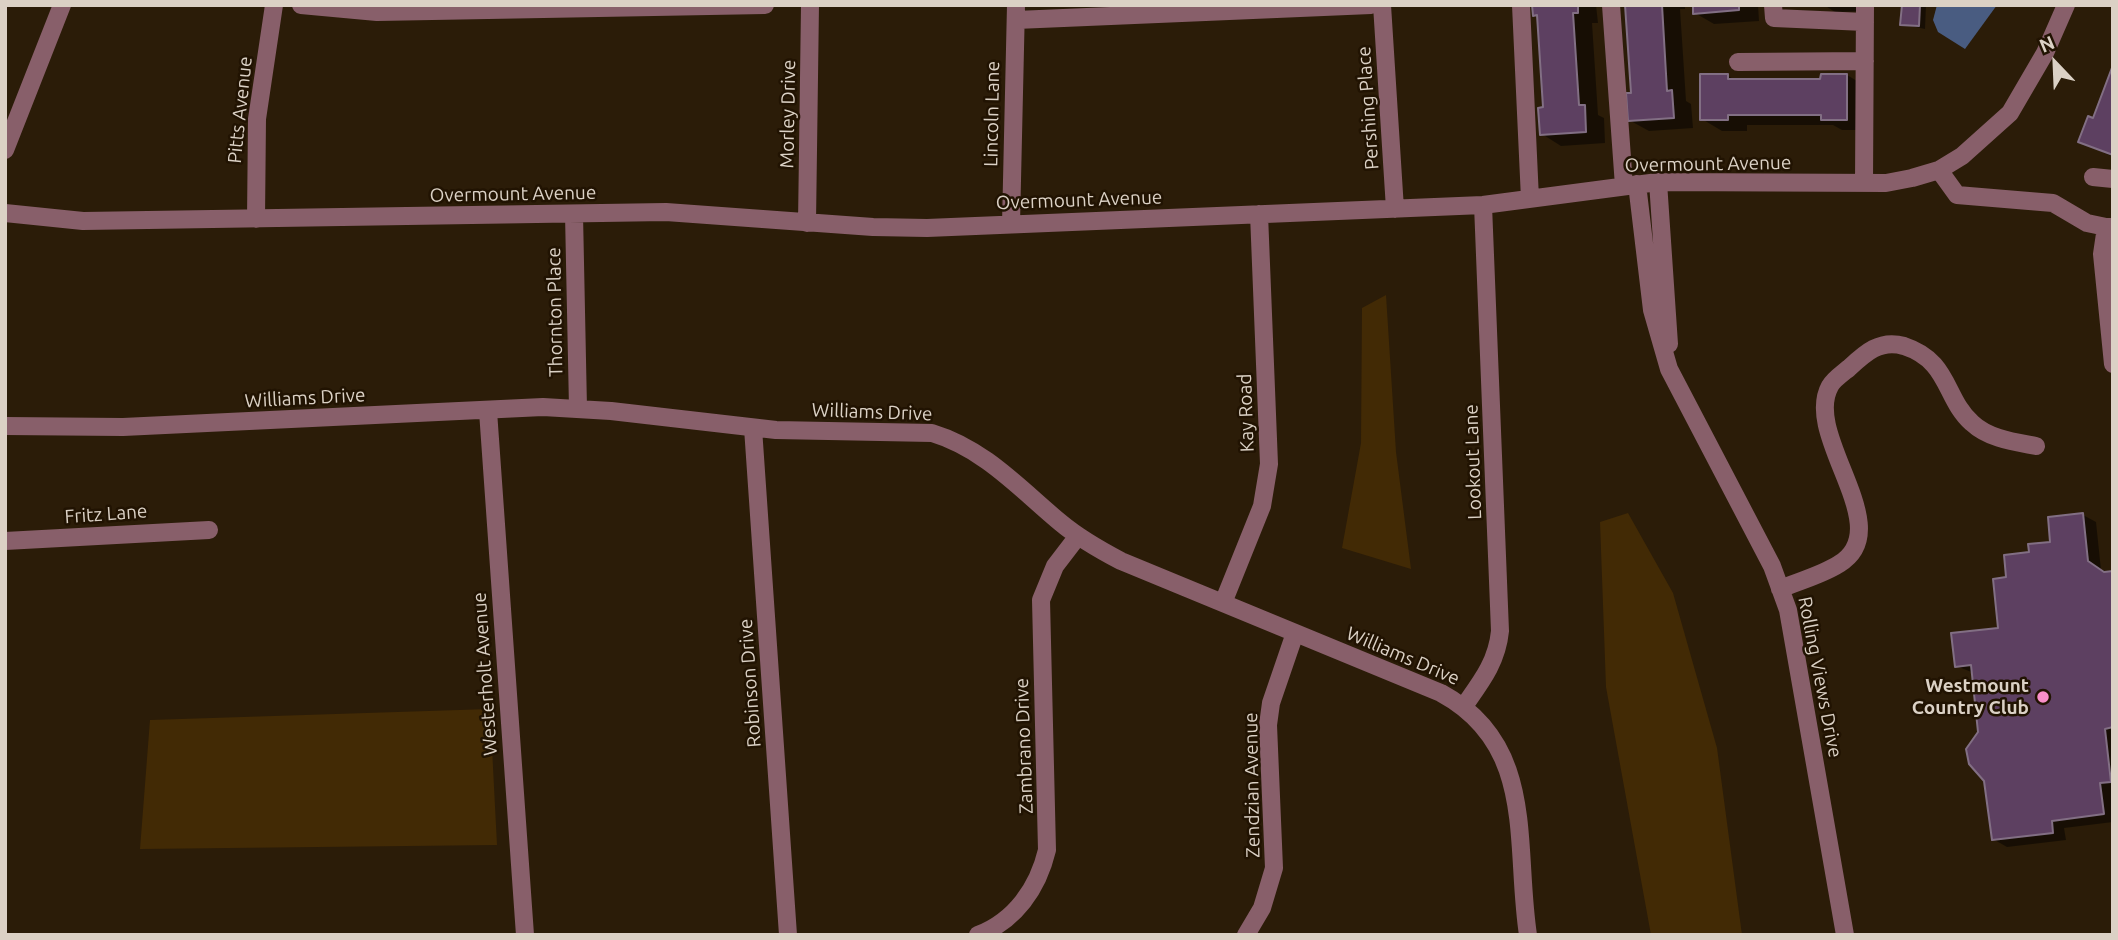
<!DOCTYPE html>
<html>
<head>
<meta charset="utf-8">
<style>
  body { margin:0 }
  #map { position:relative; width:2118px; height:940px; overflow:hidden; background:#2b1c08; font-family:Ubuntu,sans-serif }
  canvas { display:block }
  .frame { position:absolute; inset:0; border:7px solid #dbd1c5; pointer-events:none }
  .north { position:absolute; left:2020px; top:28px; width:70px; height:70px; -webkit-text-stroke:5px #211302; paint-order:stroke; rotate:337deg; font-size:19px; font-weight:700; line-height:28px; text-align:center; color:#dbd1c5 }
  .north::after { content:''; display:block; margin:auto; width:24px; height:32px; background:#dbd1c5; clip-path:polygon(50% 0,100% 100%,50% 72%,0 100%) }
</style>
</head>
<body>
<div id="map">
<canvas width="2118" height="940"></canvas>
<div class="frame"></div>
<div class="north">N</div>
</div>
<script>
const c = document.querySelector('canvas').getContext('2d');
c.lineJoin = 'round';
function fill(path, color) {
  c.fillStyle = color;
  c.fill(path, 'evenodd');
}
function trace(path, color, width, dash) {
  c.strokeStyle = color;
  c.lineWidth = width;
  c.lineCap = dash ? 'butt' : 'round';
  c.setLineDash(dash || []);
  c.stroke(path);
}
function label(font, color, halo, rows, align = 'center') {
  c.font = font + ' Ubuntu,sans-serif';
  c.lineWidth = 5;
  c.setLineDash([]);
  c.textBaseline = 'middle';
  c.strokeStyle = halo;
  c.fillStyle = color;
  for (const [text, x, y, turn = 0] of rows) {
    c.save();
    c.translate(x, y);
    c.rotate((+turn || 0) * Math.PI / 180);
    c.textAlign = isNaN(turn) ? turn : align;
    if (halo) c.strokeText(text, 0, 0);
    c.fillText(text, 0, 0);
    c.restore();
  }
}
const green = new Path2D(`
  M1386 295 1396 452 1411 569 1342 548 1361 443 1362 308Z
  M1628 513 1673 593 1717 748 1742 935H1651L1606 687 1600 522Z
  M490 709 497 845 140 849 150 720Z`);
const water = new Path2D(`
  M1937 5H1997L1965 49 1938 32 1933 20Z`);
const shadow = new Path2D(`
  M1534 5H1596L1598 23H1592L1598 115 1604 118 1605 143 1561 146 1542 134 1545 109 1539 18 1534 15Z
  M1627 5H1685V9H1680L1686 101 1691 104 1693 128 1649 131 1629 120 1633 94Z
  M1694 5H1758L1759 21 1714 24 1695 13Z
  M1824 5H1866V11L1835 12Z
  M1903 5H1926L1925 29 1902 24Z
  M2113 70V157L2080 141 2094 120Z
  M1847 75 1867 87V130H1842L1833 125H1747V131H1722L1702 119 1728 76 1737 81H1822Z
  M2083 515 2096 522 2101 570 2113 572V822L2064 828 2066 840 2007 847 1993 839 1974 673 1956 666 2000 629 2008 579 2031 554 2052 544Z`);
const building = new Path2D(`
  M1532 5H1578V13H1573L1579 105H1585L1586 132 1540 135 1538 108 1543 107 1537 15 1533 16Z
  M1625 5H1662L1667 91 1672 90 1674 118 1628 121 1626 93H1631Z
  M1693 5H1739V10L1693 14Z
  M1902 5H1920L1919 26 1900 25Z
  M2113 65V155L2078 142 2088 116 2093 118Z
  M1700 74H1728V79H1820L1821 74H1847V120H1821V115H1728V120H1700Z
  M2083 513 2088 561 2104 572 2113 571V727L2105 729 2111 782 2100 783 2104 814 2052 821 2053 833 1992 840 1984 781 1969 764 1966 749 1978 732 1971 665 1955 667 1951 633 1998 628 1993 579 2006 577 2004 555 2029 552 2028 544 2050 542 2048 517Z`);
const minor = new Path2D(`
  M301 5 377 12 765 5
  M1382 5 1395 209
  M1521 5 1530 199
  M1611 5 1624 186
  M1773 5 1774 18 1865 22
  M1016 20 1371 5
  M1738 62 1865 61
  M5 150 62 5
  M1939 170 1957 195 2053 203 2087 223 2106 227
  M2093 177 2113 179
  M1658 182 1669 344
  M1864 183 1865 5
  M1637 184 1652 310 1669 369 1772 566 1788 610 1845 935
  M5 213 83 221 666 212 873 227 927 228 1483 205 1658 182 1886 183 1912 178 1939 170 1962 156 2010 113 2045 53 2066 5
  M574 214 578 408
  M256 219 257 119 274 5
  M807 223 810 5
  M1011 224 1016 5
  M2113 227H2106L2102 254 2113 364
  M488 411 525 935
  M5 426 123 427 543 407 611 411 776 430 932 433C985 449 1020 489 1061 523 1079 538 1100 550 1121 561L1441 693C1537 745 1514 843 1528 935
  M753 428 788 935
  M5 541 209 530
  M1780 589C1799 581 1822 575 1839 564 1899 528 1802 436 1830 386 1833 380 1843 373 1849 368 1865 353 1880 339 1904 346 1950 361 1944 398 1972 423 1989 439 2015 442 2036 446
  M1223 603 1262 506 1269 464 1259 214
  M1464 706C1481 682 1497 662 1500 631L1483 205
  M978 935C1015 921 1038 888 1047 850L1041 600 1055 566 1078 536
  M1246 935 1262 908 1274 868 1268 725 1271 703 1295 633`);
const markers = [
  [2043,697,7,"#f98fc9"]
];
const streetNames = [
  ["Pershing Place",1368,108,-94],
  ["Pitts Avenue",240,110,-84],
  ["Morley Drive",788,114,-89],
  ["Lincoln Lane",992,114,-89],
  ["Overmount Avenue",1708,164,-1],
  ["Overmount Avenue",513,194,-1],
  ["Overmount Avenue",1079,200,-2],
  ["Thornton Place",555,312,-91],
  ["Williams Drive",305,398,-3],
  ["Williams Drive",872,412,2],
  ["Kay Road",1246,413,-92],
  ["Lookout Lane",1473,462,-92],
  ["Fritz Lane",106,514,-4],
  ["Williams Drive",1403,656,23],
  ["Westerholt Avenue",485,674,-94],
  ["Rolling Views Drive",1820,677,79],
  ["Robinson Drive",750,683,-94],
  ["Zambrano Drive",1024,746,-92],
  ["Zendzian Avenue",1252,785,-91]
];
const poiNames = [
  ["Westmount",2029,686],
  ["Country Club",2029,708]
];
fill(green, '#422a05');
fill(water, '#495c81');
fill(shadow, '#0007');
fill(building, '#5d4061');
trace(building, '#826f84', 2);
trace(minor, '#885f6a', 18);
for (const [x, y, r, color] of markers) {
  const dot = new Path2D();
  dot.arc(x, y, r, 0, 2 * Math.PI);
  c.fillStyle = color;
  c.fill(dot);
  trace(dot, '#211302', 2.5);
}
label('19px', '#dbd1c5', '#211302', streetNames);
label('bold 19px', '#dbd1c5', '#211302', poiNames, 'right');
</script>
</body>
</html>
